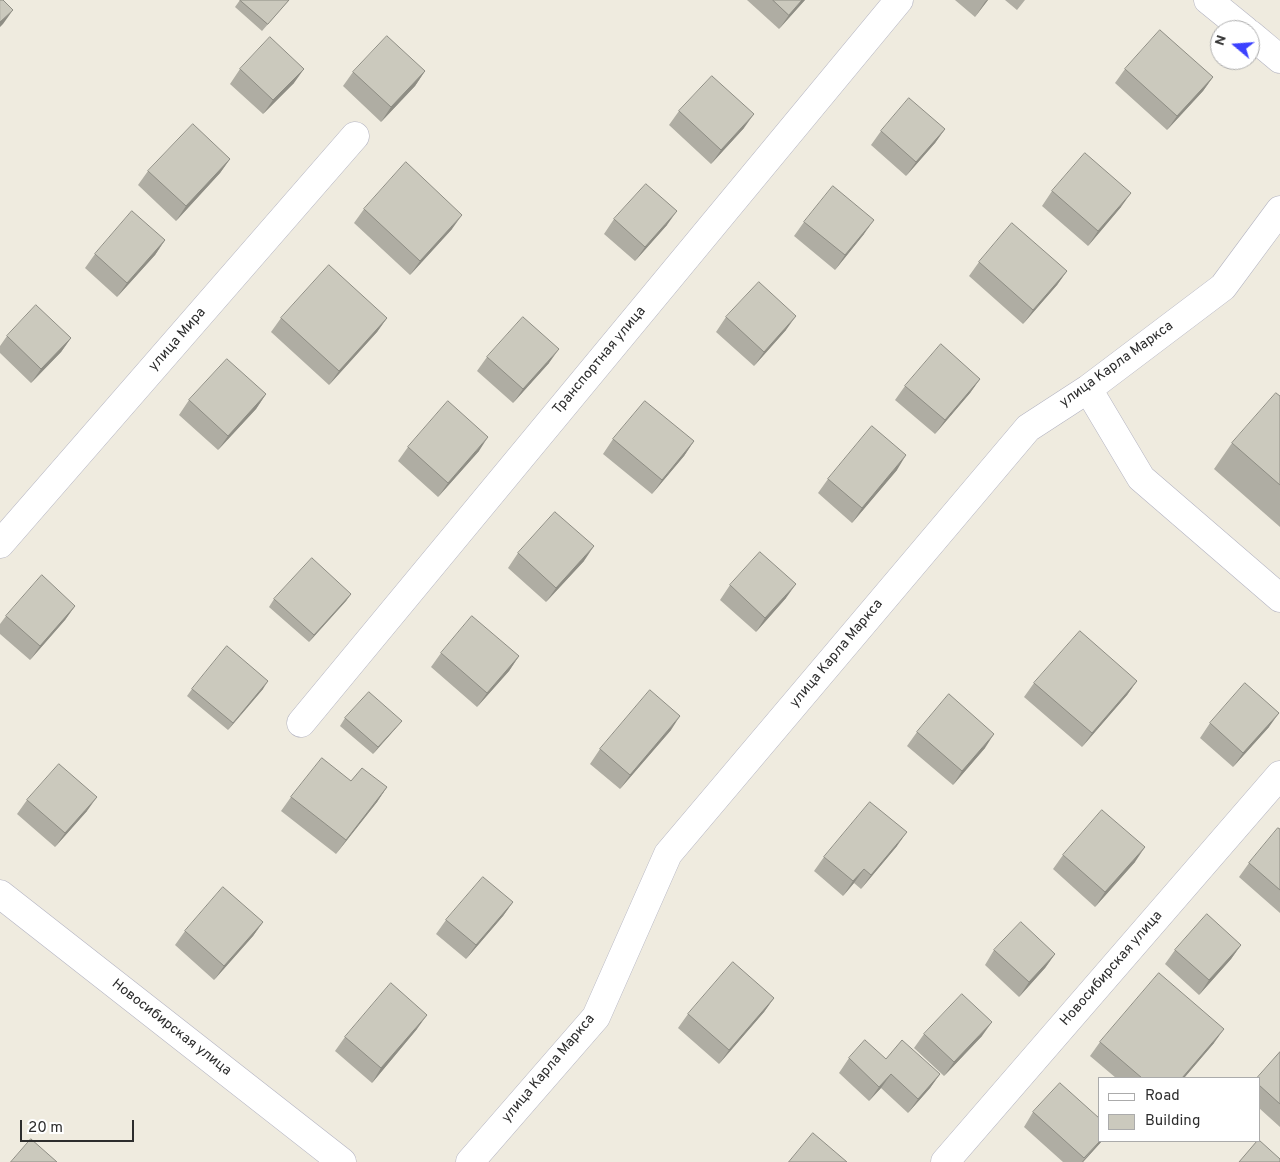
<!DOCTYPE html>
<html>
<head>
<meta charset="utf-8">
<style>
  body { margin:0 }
  #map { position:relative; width:1280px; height:1162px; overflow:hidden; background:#efebdf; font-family:Overpass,sans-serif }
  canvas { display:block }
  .legend { position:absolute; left:1098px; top:1077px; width:162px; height:65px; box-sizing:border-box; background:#fff; border:1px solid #ababab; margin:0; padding:6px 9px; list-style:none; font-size:15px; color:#2d2d2d }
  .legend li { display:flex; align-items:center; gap:10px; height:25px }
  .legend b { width:25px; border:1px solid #ababab }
  .north { position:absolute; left:1210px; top:20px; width:50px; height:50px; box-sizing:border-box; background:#fff; border:1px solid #ababab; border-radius:50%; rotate:288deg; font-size:14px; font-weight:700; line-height:20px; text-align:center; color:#2d2d2d }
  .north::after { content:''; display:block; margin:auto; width:18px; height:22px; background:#3c41ff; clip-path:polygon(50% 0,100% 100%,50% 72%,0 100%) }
  .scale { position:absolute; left:20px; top:1120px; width:114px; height:22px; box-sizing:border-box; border:2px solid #2d2d2d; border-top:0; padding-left:6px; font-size:15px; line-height:18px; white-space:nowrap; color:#2d2d2d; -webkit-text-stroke:4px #fff; paint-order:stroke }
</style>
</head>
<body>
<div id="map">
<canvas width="1280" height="1162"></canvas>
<ul class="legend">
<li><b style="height:6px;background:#fff"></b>Road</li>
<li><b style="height:14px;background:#cbc9bd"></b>Building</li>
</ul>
<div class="north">N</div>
<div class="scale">20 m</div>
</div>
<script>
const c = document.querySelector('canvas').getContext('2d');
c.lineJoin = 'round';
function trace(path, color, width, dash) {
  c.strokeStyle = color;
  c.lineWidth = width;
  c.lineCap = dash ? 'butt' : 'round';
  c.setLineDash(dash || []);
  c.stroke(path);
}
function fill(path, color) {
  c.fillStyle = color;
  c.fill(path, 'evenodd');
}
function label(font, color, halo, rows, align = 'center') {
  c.font = font + ' Overpass,sans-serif';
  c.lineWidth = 4.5;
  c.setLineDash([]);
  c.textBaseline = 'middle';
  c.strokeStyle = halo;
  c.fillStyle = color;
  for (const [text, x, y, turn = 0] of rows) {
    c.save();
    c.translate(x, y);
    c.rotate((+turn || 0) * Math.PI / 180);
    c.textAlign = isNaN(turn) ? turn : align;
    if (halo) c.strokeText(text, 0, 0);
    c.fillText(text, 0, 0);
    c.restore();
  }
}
const minor = new Path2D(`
  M1208 0 1245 30
  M1250 34 1280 59
  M1088 389 1141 478 1280 598
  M0 544 355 136
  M301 723 899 0
  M0 894 342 1162
  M470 1162 596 1017 668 854 1028 428 1088 389 1223 287 1280 210
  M945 1162 1280 775`);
const wall = new Path2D(`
  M240 0H289L262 31 235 7Z
  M747 0H805L779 29Z
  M955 0H988L975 17Z
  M1005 0H1025L1017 10Z
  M240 69 294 83 263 114 230 84Z
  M1125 69 1213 77 1203 91 1167 130 1115 83Z
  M425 71 415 86 381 122 343 86 353 72Z
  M679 111 744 128 711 164 669 125Z
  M945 129 935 143 906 176 871 145 881 131Z
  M230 159 220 173 176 221 138 185 148 171Z
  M1052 191 1121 207 1088 246 1042 206Z
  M364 209 452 229 410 275 354 223Z
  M614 219 667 225 635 261 604 234Z
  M804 222 864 234 835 270 794 236Z
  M165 240 155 255 117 297 85 268 95 254Z
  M979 262 1067 271 1057 285 1023 324 969 276Z
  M726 317 786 330 754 366 716 332Z
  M281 318H387L377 332 329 385 271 332Z
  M7 336 71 338 61 352 31 383 0 353V346Z
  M487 357 549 363 513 403 477 371Z
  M980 379 970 393 935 434 895 400 905 386Z
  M266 394 256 409 218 450 179 415 189 400Z
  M1280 396V527L1214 469 1232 443Z
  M613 439 694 441 684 456 652 494 603 454Z
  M408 447 479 451 438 497 398 461Z
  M897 470 852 523 818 493 828 479Z
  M518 553 584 561 546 602 508 568Z
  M730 585 786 598 756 632 720 600Z
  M351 594 346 601 309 642 269 607 274 599Z
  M75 606 65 620 30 660 0 634V624L6 616Z
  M441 653 519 656 509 671 477 707 431 667Z
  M1137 681 1127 695 1082 747 1024 697 1034 683Z
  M192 689H263L228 730 187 696Z
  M345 718 396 728 373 754 340 726Z
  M1210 723 1269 727 1233 767 1200 738Z
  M671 730 620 789 590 764 600 749Z
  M917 732 985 748 953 785 907 746Z
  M351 781 387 787 377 802 336 854 281 811 291 797Z
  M27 800 87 811 55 847 17 814Z
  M1280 829V913L1239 877 1249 863Z
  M897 846 861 889 854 883 843 896 814 871 824 857Z
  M1063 855 1135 862 1095 907 1053 869Z
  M513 902 503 916 466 959 436 934 446 920Z
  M263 922 253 936 214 980 175 945 185 931Z
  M1241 945 1231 959 1199 995 1165 964 1175 950Z
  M994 950 1055 954 1045 968 1019 997 985 965Z
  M774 998 764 1012 719 1064 678 1028 688 1014Z
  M417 1029 372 1083 335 1051 345 1037Z
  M924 1034 982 1036 944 1076 914 1048Z
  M1100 1042 1214 1043 1184 1078H1116L1090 1056Z
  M1280 1052V1127L1259 1108V1078Z
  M849 1058 886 1059 940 1074 930 1088 908 1113 881 1088 869 1101 839 1073Z
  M1033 1112 1099 1141H1102L1083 1162H1063L1024 1127Z`);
const shadedWall = new Path2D(`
  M802 0H805L779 29 789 15Z
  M987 0H988L975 17 985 2Z
  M13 10 3 24 0 27V22Z
  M304 69 294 83 263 114 273 100Z
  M425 71 415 86 381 122 391 107Z
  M1213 77 1203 91 1167 130 1177 116Z
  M754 114 744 128 711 164 721 150Z
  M945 129 935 143 906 176 916 162Z
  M230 159 220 173 176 221 186 206Z
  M1131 193 1121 207 1088 246 1098 231Z
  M677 211 667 225 635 261 645 247Z
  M462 215 452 229 410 275 420 261Z
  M874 220 864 234 835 270 845 255Z
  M165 240 155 255 117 297 127 283Z
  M1067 271 1057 285 1023 324 1033 310Z
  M796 316 786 330 754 366 764 352Z
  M387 318 377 332 329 385 339 371Z
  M71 338 61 352 31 383 41 369Z
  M559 349 549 363 513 403 523 389Z
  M980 379 970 393 935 434 945 420Z
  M266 394 256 409 218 450 228 436Z
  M488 437 479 451 438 497 448 483Z
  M694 441 684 456 652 494 662 480Z
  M906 455 897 470 852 523 862 508Z
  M594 546 584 561 546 602 556 588Z
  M796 584 786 598 756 632 765 618Z
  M351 594 346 601 309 642 314 635Z
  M75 606 65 620 30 660 40 646Z
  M519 656 509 671 477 707 487 693Z
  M268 681 263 689 228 730 233 723Z
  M1137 681 1127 695 1082 747 1092 733Z
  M1279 713 1269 727 1233 767 1243 753Z
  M680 716 671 730 620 789 630 775Z
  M402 721 396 728 373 754 378 747Z
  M994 734 985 748 953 785 962 771Z
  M387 787 377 802 336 854 346 840Z
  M97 797 87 811 55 847 65 833Z
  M907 832 897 846 861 889 871 875Z
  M1145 847 1135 862 1095 907 1105 892Z
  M864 869 854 883 843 896 853 881Z
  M513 902 503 916 466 959 476 945Z
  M263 922 253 936 214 980 224 966Z
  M1241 945 1231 959 1199 995 1209 980Z
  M1055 954 1045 968 1019 997 1029 982Z
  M774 998 764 1012 719 1064 729 1050Z
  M427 1015 417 1029 372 1083 381 1068Z
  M992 1022 982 1036 944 1076 954 1062Z
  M1224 1029 1214 1043 1184 1078H1182Z
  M891 1074 881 1088 869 1101 879 1087Z
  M940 1074 930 1088 908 1113 918 1099Z
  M1100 1141H1102L1083 1162H1082Z`);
const building = new Path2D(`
  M0 0H3L13 10 0 22Z
  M240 0H289L268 24Z
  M773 0H802L789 15Z
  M1160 30 1213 77 1177 116 1125 69Z
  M387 36 425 71 391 107 353 72Z
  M270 37 304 69 273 100 240 69Z
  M712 76 754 114 721 150 679 111Z
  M909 98 945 129 916 162 881 131Z
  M193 124 230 159 186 206 148 171Z
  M1085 153 1131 193 1098 231 1052 191Z
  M406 162 462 215 420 261 364 209Z
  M646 184 677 211 645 247 614 219Z
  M833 186 874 220 845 255 804 222Z
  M132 211 165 240 127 283 95 254Z
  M1012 223 1067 271 1033 310 979 262Z
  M329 265 387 318 339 371 281 318Z
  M759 282 796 316 764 352 726 317Z
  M36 305 71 338 41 369 7 336Z
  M523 317 559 349 523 389 487 357Z
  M941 344 980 379 945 420 905 386Z
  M227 359 266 394 228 436 189 400Z
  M1276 393 1280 396V485L1232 443Z
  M448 401 488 437 448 483 408 447Z
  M645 401 694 441 662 480 613 439Z
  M872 426 906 455 862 508 828 479Z
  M555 512 594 546 556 588 518 553Z
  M760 552 796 584 765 618 730 585Z
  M312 558 351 594 314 635 274 599Z
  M42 575 75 606 40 646 6 616Z
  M472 616 519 656 487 693 441 653Z
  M1080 631 1137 681 1092 733 1034 683Z
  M227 646 268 681 233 723 192 689Z
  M1245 683 1279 713 1243 753 1210 723Z
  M650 690 680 716 630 775 600 749Z
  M369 692 402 721 378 747 345 718Z
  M949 694 994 734 962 771 917 732Z
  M322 758 351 781 362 768 387 787 346 840 291 797Z
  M59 764 97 797 65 833 27 800Z
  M870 802 907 832 871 875 864 869 853 881 824 857Z
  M1102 810 1145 847 1105 892 1063 855Z
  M1278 828 1280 829V890L1249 863Z
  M483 877 513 902 476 945 446 920Z
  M223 887 263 922 224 966 185 931Z
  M1207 914 1241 945 1209 980 1175 950Z
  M1021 922 1055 954 1029 982 994 950Z
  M733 962 774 998 729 1050 688 1014Z
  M1159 973 1224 1029 1182 1078H1142L1100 1042Z
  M391 983 427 1015 381 1068 345 1037Z
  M962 994 992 1022 954 1062 924 1034Z
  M865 1040 886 1059 902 1040 940 1074 918 1099 891 1074 879 1087 849 1058Z
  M1280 1052V1104L1259 1085V1078H1257Z
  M1060 1083 1099 1118V1141H1100L1084 1158 1033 1112Z
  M813 1133 847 1162H789Z
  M31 1139 57 1162H11Z
  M1259 1140 1280 1159V1162H1239L1257 1141Z`);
const streetNames = [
  ["улица Мира",178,340,-49],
  ["Транспортная улица",600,361,-50],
  ["улица Карла Маркса",1117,365,-36],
  ["улица Карла Маркса",837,654,-50],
  ["Новосибирская улица",1112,969,-49],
  ["Новосибирская улица",171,1028,38],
  ["улица Карла Маркса",549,1069,-50]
];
trace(minor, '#b3b3c1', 29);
trace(minor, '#fff', 28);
fill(wall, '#afada3');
fill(shadedWall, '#8e8d84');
fill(building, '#cbc9bd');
trace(building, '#8e8d84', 1);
label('14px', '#2d2d2d', '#fff', streetNames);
</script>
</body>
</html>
